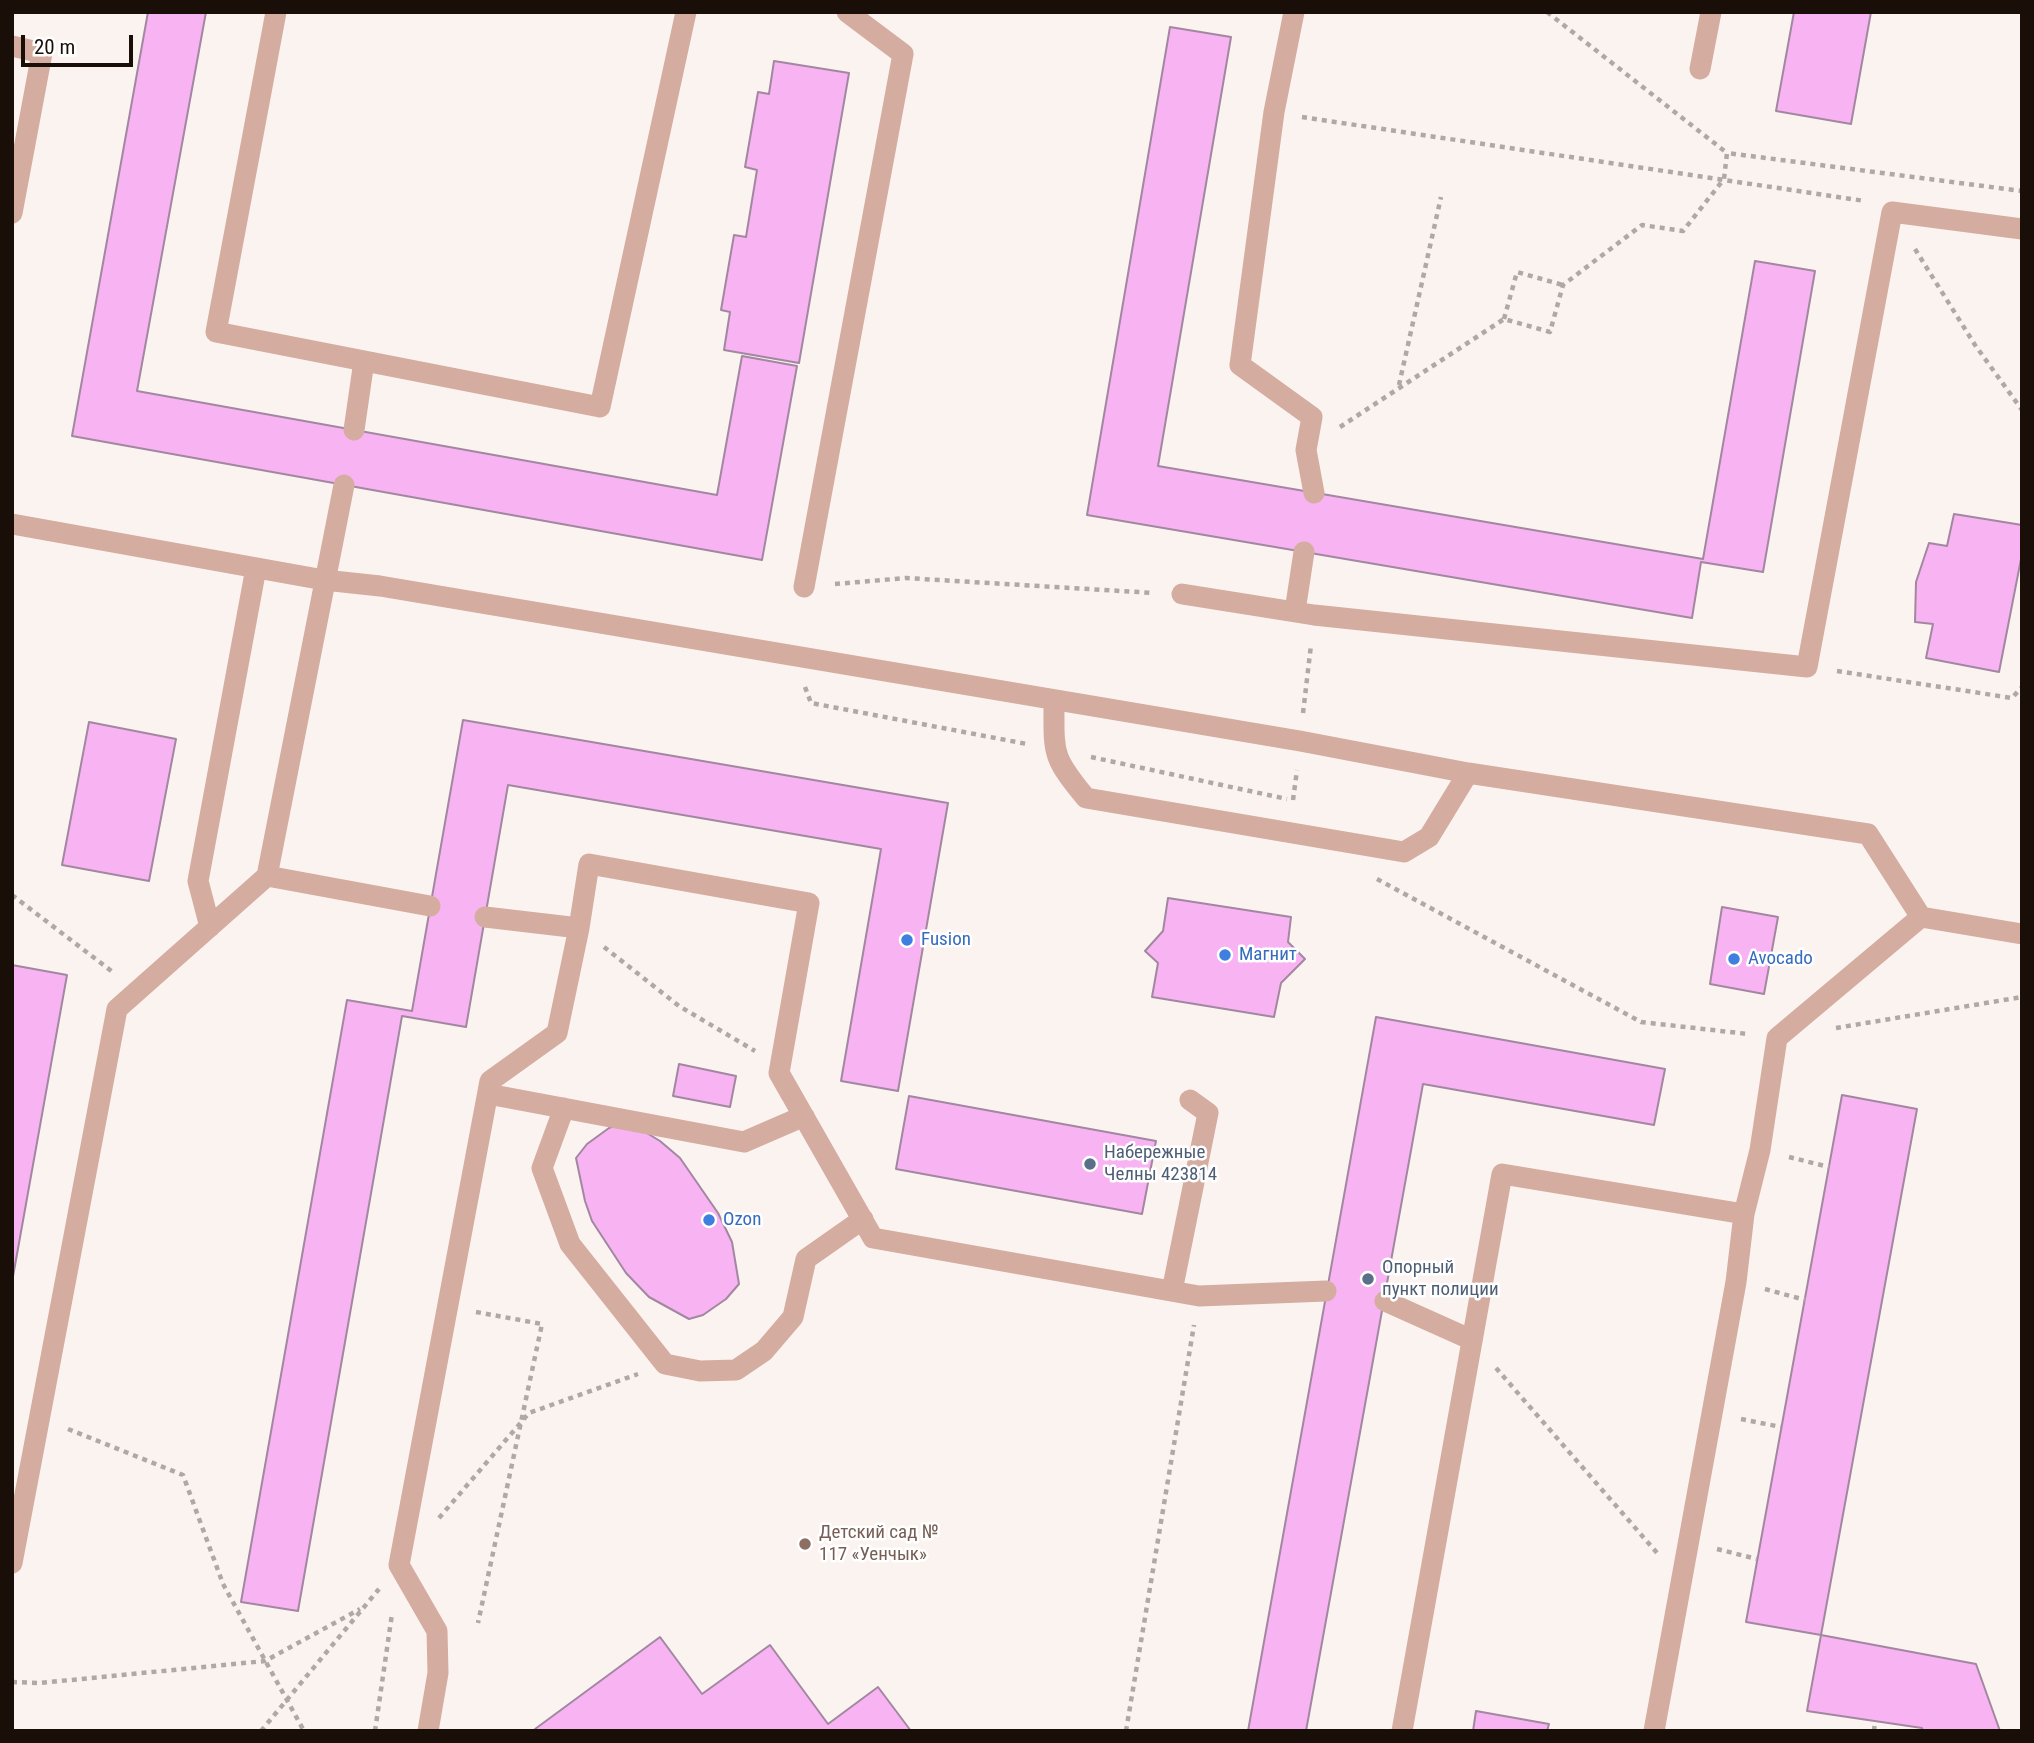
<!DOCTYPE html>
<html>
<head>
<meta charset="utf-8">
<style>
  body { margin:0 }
  #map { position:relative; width:2034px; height:1743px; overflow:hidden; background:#fbf3f0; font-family:"Roboto Condensed",sans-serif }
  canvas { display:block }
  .frame { position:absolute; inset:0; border:14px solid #1a0e09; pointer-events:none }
  .scale { position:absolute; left:21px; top:35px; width:112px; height:32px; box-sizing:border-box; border:4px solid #1a0e09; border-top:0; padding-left:9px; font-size:21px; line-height:24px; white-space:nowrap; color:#1a0e09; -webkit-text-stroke:5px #fff; paint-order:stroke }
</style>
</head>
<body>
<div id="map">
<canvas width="2034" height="1743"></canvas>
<div class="frame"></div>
<div class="scale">20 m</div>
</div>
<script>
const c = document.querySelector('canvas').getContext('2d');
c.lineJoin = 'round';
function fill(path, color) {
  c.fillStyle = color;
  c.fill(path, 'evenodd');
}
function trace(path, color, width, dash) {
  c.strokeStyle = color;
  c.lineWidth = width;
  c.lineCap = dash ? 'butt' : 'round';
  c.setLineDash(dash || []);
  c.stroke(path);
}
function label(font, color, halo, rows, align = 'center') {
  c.font = font + ' "Roboto Condensed",sans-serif';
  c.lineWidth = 5;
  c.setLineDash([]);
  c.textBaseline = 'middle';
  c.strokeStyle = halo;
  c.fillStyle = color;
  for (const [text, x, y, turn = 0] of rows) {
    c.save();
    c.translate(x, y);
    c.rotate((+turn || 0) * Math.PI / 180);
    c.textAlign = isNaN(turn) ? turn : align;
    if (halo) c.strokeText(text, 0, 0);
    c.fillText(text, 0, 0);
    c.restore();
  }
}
const building = new Path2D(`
  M148 12H206L137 391 717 495 742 356 797 366 762 560 72 436Z
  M1794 12H1871L1851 124 1776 111Z
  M1170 27 1231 37 1158 466 1703 559 1755 261 1815 271 1763 572 1701 562 1692 618 1087 515Z
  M774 61 849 73 799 363 724 350 730 312 721 310 734 235 746 237 757 170 745 167 758 92 769 94Z
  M1954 514 2022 525V554L1999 672 1926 658 1933 624 1915 622 1916 582 1929 543 1947 546Z
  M463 720 948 803 898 1091 841 1081 881 849 508 785 466 1027 402 1016 298 1611 241 1602 347 1000 412 1011Z
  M89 722 176 739 149 881 62 865Z
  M1168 898 1291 917 1288 942 1305 959 1281 983 1274 1017 1152 997 1158 963 1145 951 1163 931Z
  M1722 907 1778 917 1764 994 1710 984Z
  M12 965 67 975 12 1282Z
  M1376 1017 1665 1069 1654 1125 1423 1084 1306 1731H1248Z
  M679 1064 736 1076 730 1107 673 1096Z
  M1842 1095 1917 1109 1821 1635 1746 1622Z
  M909 1096 1156 1141 1142 1214 896 1169Z
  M627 1121 660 1141 680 1158 718 1213 732 1242 739 1284 726 1299 703 1315 689 1319 649 1297 626 1273 592 1221 585 1201 576 1158 587 1144 609 1128Z
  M1821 1635 1976 1664 2000 1731H1923L1922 1728 1807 1711Z
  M660 1637 702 1694 770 1645 828 1724 878 1687 911 1731H536L535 1729Z
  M1476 1711 1549 1724 1547 1731H1473Z`);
const path = new Path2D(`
  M1547 12 1727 153
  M1302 117 1865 201
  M1915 249 1975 345 2022 410
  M1504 319 1517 272 1563 285
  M1399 385 1441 197
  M1340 427 1504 319 1550 332 1563 285 1642 225 1683 231 1724 179 1727 153 2022 191
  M835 584 906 578 1154 593
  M1837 671 2012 698 2022 687
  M805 687 811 703 1027 744
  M1303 713 1311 645
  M1091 757 1287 799
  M1293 800 1297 770
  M1377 879 1641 1022 1748 1034
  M12 895 114 973
  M604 947 679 1006 755 1051
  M1836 1028 2022 997
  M1789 1157 1829 1167
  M1765 1289 1805 1300
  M476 1312 542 1324 478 1623
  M1496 1368 1658 1554
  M1741 1419 1781 1427
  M68 1429 183 1475 223 1584 304 1731
  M439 1518 529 1413 638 1374
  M1717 1549 1757 1559
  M12 1682 40 1683 265 1661 360 1609
  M261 1731 379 1589
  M375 1731 392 1614
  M1126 1731 1194 1325
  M1874 1731 1875 1721`);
const service = new Path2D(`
  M276 12 216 332 600 407 686 12
  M1294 12 1274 112 1240 365 1312 417 1306 450 1314 493
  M12 46 42 53 12 213
  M1700 69 1711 12
  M354 430 364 361
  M12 524 324 580 380 586 1300 741 1468 773 1868 834 1921 917
  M804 587 903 54 847 12
  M1182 594 1314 615 1807 667 1892 212 2022 229
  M1295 611 1304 552
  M1054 701C1054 753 1051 756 1086 798L1404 852 1429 837 1468 773
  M267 876 430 906
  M485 917 579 928
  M210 927 198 881 256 568
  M488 1094 744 1142 804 1116
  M564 1108 542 1168 570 1244 665 1364 700 1371 736 1370 764 1351 793 1317 806 1259 863 1219
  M1172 1291 1208 1113 1190 1100
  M1385 1301 1472 1340
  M12 1563 117 1009 267 876 344 485
  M428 1731 438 1673 437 1631 399 1565 490 1081 557 1033 579 928 589 864 809 903 779 1073 873 1238 1199 1296 1326 1291
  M1402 1731 1502 1174 1744 1214
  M1654 1731 1736 1282 1744 1214 1760 1150 1777 1038 1921 917 2022 934`);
const markers = [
  [907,940,7,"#3f7fe0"],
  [1225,955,7,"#3f7fe0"],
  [1734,959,7,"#3f7fe0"],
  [1090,1164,7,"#5c6f8a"],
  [709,1220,7,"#3f7fe0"],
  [1368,1279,7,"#5c6f8a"],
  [805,1544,7,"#8d6e63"]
];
const shopNames = [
  ["Fusion",921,940],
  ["Магнит",1239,955],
  ["Avocado",1748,959],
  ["Ozon",723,1220]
];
const serviceNames = [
  ["Набережные",1104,1153],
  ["Челны 423814",1104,1175],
  ["Опорный",1382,1268],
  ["пункт полиции",1382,1290]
];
const educationNames = [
  ["Детский сад №",819,1533],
  ["117 «Уенчык»",819,1555]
];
fill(building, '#f8b4f2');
trace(building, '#a287a0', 2);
trace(path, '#b1a8a4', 4.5, [5, 5]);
trace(service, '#d4aca0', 21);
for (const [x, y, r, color] of markers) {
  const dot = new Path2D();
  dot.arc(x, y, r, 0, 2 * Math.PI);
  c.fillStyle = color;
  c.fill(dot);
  trace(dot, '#fff', 2.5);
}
label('19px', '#366cbe', '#fff', shopNames, 'left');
label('19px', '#4e5e75', '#fff', serviceNames, 'left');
label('19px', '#785e54', '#fff', educationNames, 'left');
</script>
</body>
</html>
